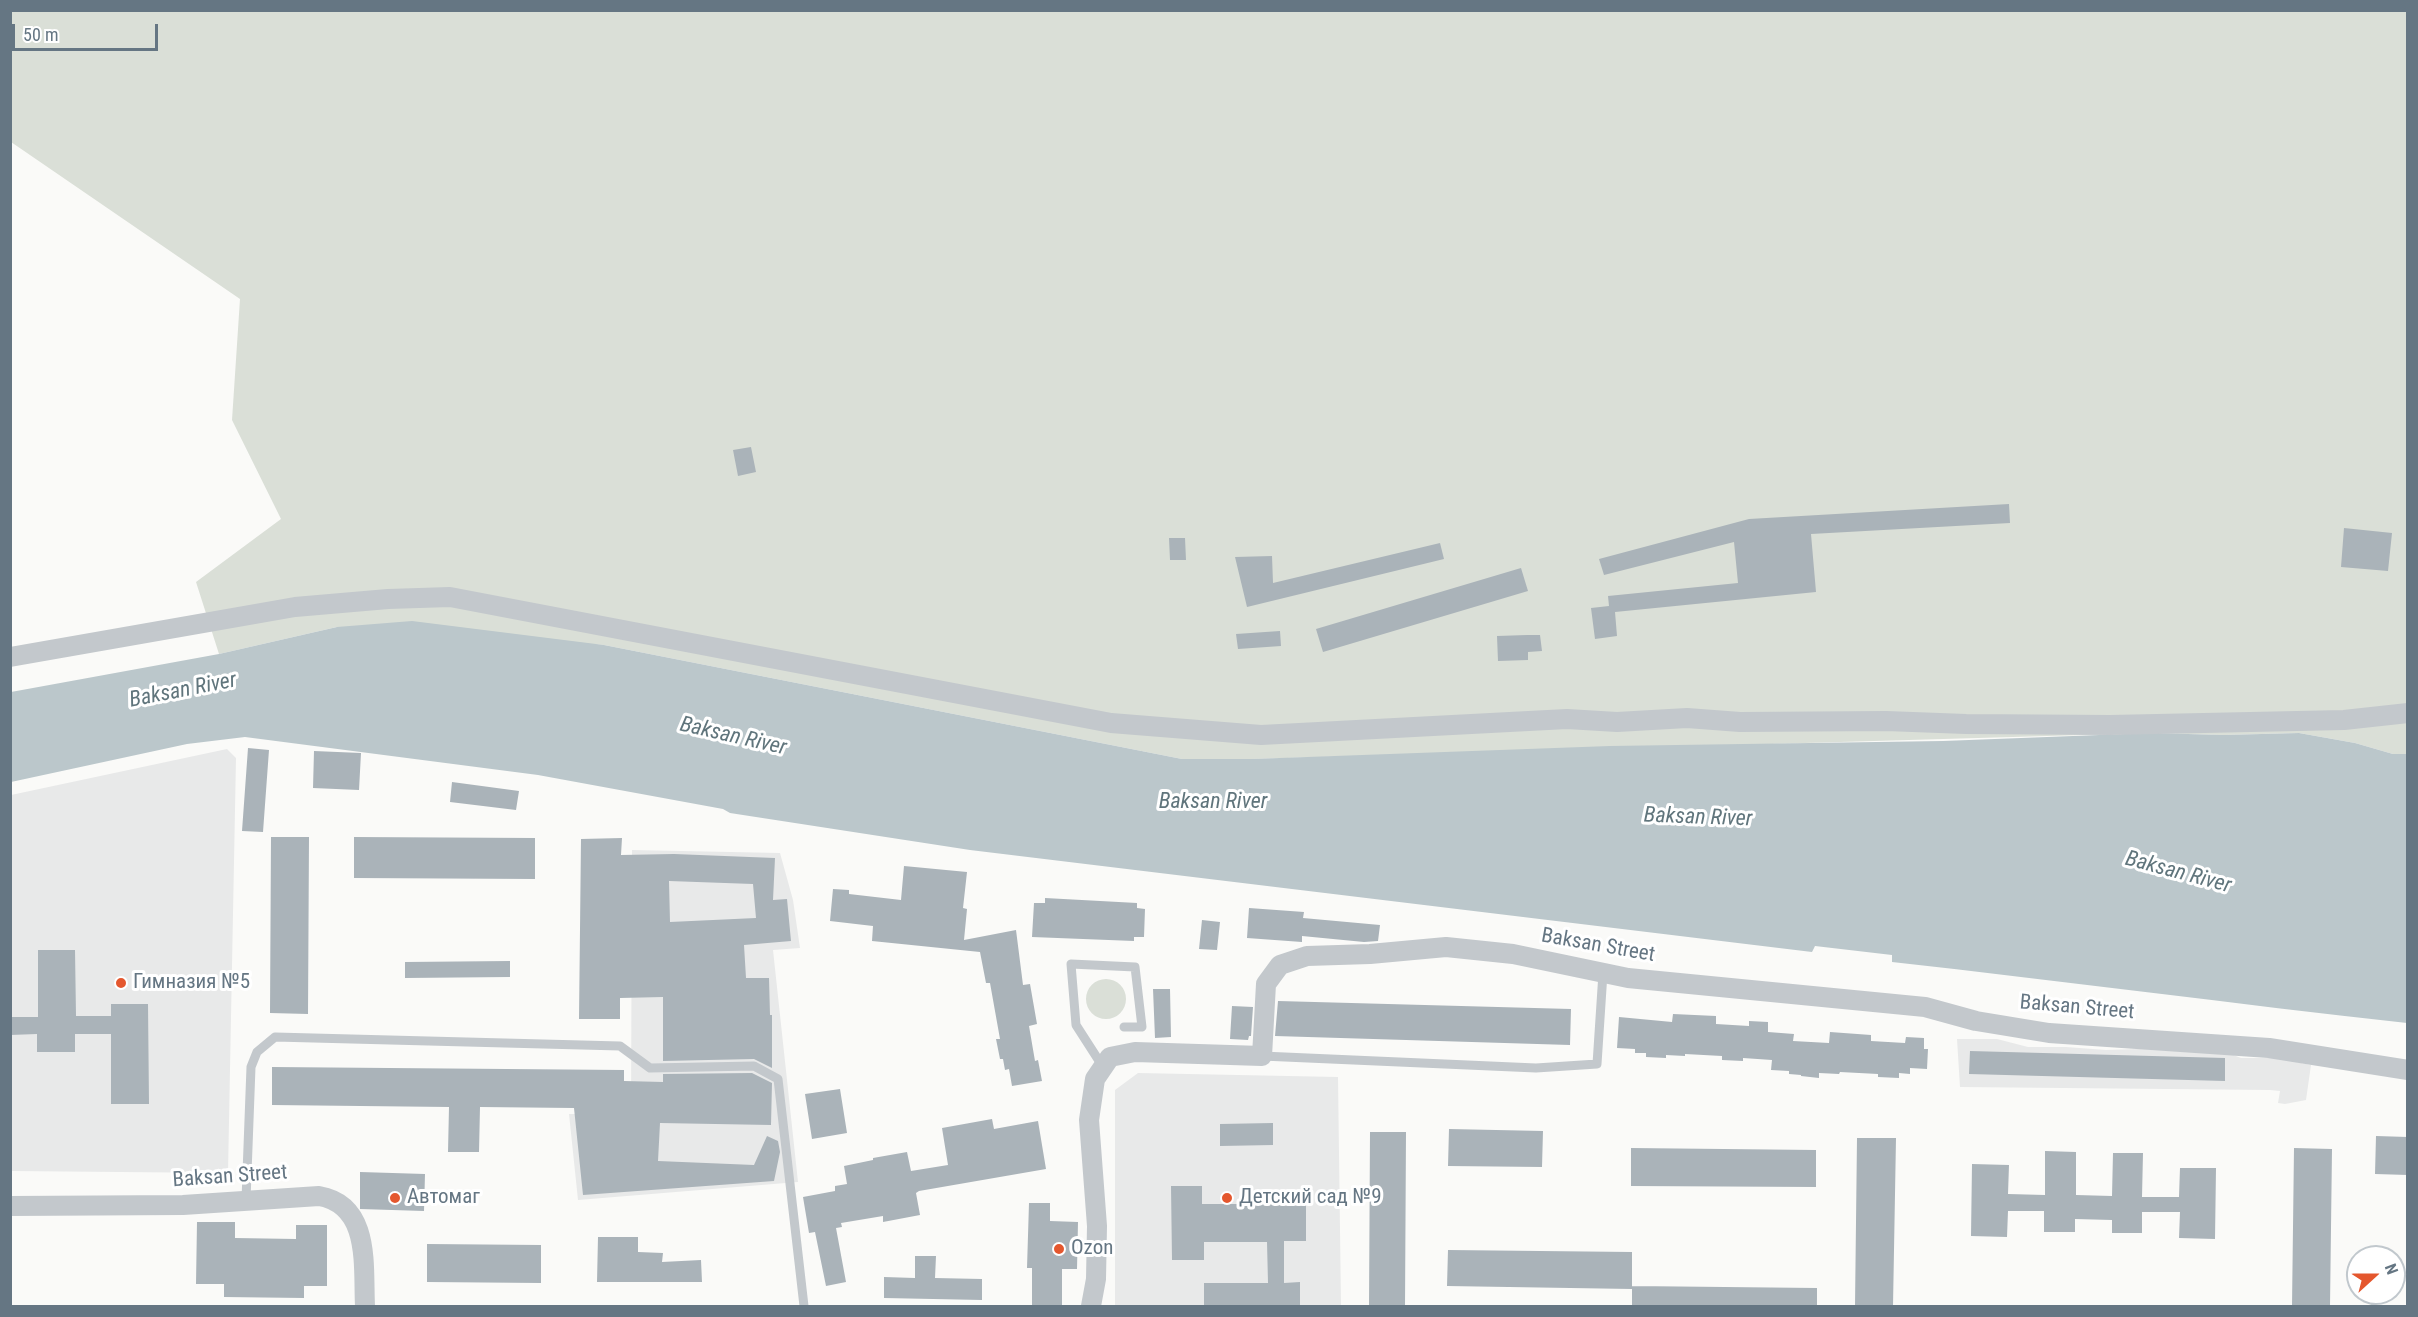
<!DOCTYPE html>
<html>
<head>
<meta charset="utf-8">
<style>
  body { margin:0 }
  #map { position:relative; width:2418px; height:1317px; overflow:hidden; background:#fafaf8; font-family:"Roboto Condensed",sans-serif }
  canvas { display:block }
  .frame { position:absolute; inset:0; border:12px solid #657683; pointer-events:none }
  .north { position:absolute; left:2346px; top:1245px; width:60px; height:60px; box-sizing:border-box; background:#fff; border:2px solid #c1c8cd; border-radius:50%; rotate:69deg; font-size:16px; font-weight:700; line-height:24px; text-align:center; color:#657683 }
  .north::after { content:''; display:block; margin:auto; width:21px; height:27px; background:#e4572e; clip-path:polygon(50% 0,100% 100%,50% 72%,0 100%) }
  .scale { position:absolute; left:12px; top:24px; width:146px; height:27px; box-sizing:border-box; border:3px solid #657683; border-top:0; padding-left:8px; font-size:18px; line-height:21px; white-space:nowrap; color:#657683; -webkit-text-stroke:4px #fff; paint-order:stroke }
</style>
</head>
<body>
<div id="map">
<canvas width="2418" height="1317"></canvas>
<div class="frame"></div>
<div class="north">N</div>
<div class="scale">50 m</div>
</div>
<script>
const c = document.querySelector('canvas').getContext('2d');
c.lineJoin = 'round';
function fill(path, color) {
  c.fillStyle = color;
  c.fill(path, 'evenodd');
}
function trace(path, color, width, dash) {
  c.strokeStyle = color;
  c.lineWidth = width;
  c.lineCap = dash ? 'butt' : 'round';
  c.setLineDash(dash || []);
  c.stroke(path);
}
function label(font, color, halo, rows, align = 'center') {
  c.font = font + ' "Roboto Condensed",sans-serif';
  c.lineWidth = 6;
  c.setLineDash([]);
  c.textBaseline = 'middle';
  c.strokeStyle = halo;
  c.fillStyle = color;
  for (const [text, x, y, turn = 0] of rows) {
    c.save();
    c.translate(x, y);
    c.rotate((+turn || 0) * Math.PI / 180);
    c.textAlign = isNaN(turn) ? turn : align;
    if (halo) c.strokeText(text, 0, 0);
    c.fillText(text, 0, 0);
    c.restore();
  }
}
const built = new Path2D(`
  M227 749 236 758 228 1173 11 1171V795Z
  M632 850 780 853 793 900 800 948 773 950 798 1182 578 1200 569 1114H631Z
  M1957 1039H1997L2028 1047H2066L2106 1050 2172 1048 2218 1049 2241 1058H2277L2311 1065 2306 1100 2285 1104 2278 1103 2280 1091 2270 1090 1960 1087Z
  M1138 1073 1338 1077 1341 1306H1115V1090Z`);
const green = new Path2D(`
  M11 11H2407V754H2393L2355 743 2299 733 2224 735 2151 733 1252 759H1182L604 645 337 627 219 654 196 582 281 519 232 420 240 299 11 142Z
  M1086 999a20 20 0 1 1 40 0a20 20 0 1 1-40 0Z`);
const water = new Path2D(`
  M412 621 604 645 1182 759H1252L1610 746 1943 741 2151 733 2224 735 2299 733 2355 743 2393 754H2407V1023C2235 1004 2064 981 1892 962V955L1815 946 1812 952 970 850 730 813 723 809 538 775 245 737 187 744 11 782V692L219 654 337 627Z`);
const building = new Path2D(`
  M751 447 756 472 738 476 733 450Z
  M2009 504 2010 523 1811 534 1816 592 1615 612 1617 636 1595 639 1591 608 1609 606 1608 596 1738 583 1734 542 1604 575 1599 559 1749 519Z
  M2344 528 2392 533 2388 571 2341 567Z
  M1169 538H1185L1186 560H1170Z
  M1440 543 1444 559 1247 607 1235 557 1272 556 1273 583Z
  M1521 568 1528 591 1323 652 1316 629Z
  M1280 631 1281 646 1238 649 1236 634Z
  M1527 635H1540L1542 651 1528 652V660L1498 661 1497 636Z
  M248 748 269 750 263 832 242 831Z
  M314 751 361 753 359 790 313 788Z
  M452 782 519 791 516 810 450 802Z
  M271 837H309L308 1014 270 1013Z
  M354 837 535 838V879L354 878Z
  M622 838 621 855 674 854 775 858 773 900 787 899 791 941 744 945 746 978H769L770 1015H772V1068L754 1059 663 1061V997L620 998V1019H579L581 839ZM669 881 753 884 756 918 670 922Z
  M904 866 967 872 963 908 967 909 964 940 1016 930 1023 985 1030 984 1037 1024 1029 1026 1035 1061 1038 1060 1042 1081 1012 1086 1009 1069 1005 1070 1003 1059H1000L996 1039H1000L990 983H986L980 952 872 941 873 926 830 921 833 889 849 890V894L901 900Z
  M1045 898 1137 903V908L1145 909 1144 937H1134V941L1032 937 1034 903H1045Z
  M1249 908 1304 912 1303 918 1380 925 1378 941 1364 942 1302 936V942L1247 938Z
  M1202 920 1220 922 1217 950 1199 949Z
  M38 950H75L76 1016H111V1004H148L149 1104H111V1034H75V1052H37V1034L10 1035V1017H38Z
  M510 961V977L405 978V962Z
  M1153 989H1170L1171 1037 1155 1038Z
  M1278 1001 1571 1009 1570 1045 1275 1036Z
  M1232 1006 1253 1007 1251 1036H1249L1248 1040 1230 1039Z
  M1673 1014 1716 1016V1024L1749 1026V1021L1768 1022V1032L1794 1034 1793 1041 1829 1043 1830 1032 1871 1035V1041L1905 1043 1906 1037 1924 1038V1049H1928L1927 1069 1910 1068V1074L1899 1073V1078L1878 1077V1074L1840 1072 1839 1074 1819 1073V1078L1801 1076V1075L1789 1074V1071L1771 1070 1772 1060 1743 1058V1061L1722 1060V1056L1685 1054V1056L1666 1055V1058L1646 1057V1053H1635V1049L1617 1048 1619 1017 1672 1022Z
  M1970 1051 2225 1058V1081L1969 1074Z
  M272 1067 624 1070V1081L663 1082V1074L752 1073 772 1083 771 1125 660 1123 658 1161 754 1165 767 1136 778 1141 780 1152 774 1181 583 1195 574 1108 480 1107 479 1152H448L449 1107 272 1105Z
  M840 1089 847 1133 812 1139 805 1094Z
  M992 1119 994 1129 1038 1121 1046 1169 919 1191 916 1193 920 1215 883 1222V1216L841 1223 842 1227 836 1228 846 1282 826 1286 815 1232 809 1233 803 1197 835 1191V1186L847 1184 844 1166 873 1160V1158L907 1152 911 1171 948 1165 942 1128Z
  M1273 1123V1145L1220 1146V1124Z
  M1449 1129 1543 1131 1542 1167 1448 1166Z
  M1370 1132H1406L1405 1306H1369Z
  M2376 1136 2408 1137V1175L2375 1174Z
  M1857 1138H1896L1893 1306H1855Z
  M1631 1148 1816 1150V1187L1631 1186Z
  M2294 1148 2332 1149 2330 1306H2292Z
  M2045 1151 2076 1152V1195L2112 1196 2113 1153H2143L2142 1197H2179L2180 1168H2216L2215 1239 2179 1238 2180 1212H2142V1233H2112V1220L2075 1219V1232H2044V1211H2008L2007 1237 1971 1236 1972 1164 2009 1165 2008 1194 2045 1195Z
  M360 1172 425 1174 424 1211 360 1209Z
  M1171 1186H1202V1204H1306V1241H1284V1283L1300 1282V1306H1204V1283H1268L1267 1242H1204V1260H1172Z
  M1029 1203H1050V1221L1078 1222 1077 1269H1062V1306H1032V1268H1027Z
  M197 1222H235V1238L296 1239V1225H327V1286H304V1298L224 1297V1284H196Z
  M598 1237H638V1252L663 1253 662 1262 701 1260 702 1282H597Z
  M427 1244 541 1245V1283L427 1282Z
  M1448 1250 1632 1252V1289L1447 1286Z
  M915 1256H936L935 1278 982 1279V1300L884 1298V1277L915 1278Z
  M1632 1286 1817 1288V1306H1632Z`);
const lane = new Path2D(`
  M1262 1056 1536 1068 1597 1064 1603 973
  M1103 1067 1076 1025 1071 964 1135 967 1142 1027H1124
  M246 1200 251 1067 257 1052 275 1037 620 1046 650 1068 754 1066 778 1079 804 1306`);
const street = new Path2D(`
  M10 657 295 607 388 599 450 597 1111 723 1261 735 1567 719 1617 722 1687 718 1740 722 1886 721 1966 724 2110 725 2344 720 2408 713
  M10 1206 183 1205 319 1196C371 1205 363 1266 365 1306
  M1091 1306 1096 1279 1097 1226 1089 1120 1095 1079 1110 1057 1135 1052 1262 1056 1266 984 1280 965 1307 956 1370 954 1446 947 1513 954 1628 978 1925 1007 1976 1021 2049 1033 2269 1048 2408 1070`);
const markers = [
  [121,983,6,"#e4572e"],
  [395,1198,6,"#e4572e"],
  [1227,1198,6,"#e4572e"],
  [1059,1249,6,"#e4572e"]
];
const streetNames = [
  ["Baksan Street",1598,946,10],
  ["Baksan Street",2077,1008,5],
  ["Baksan Street",230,1177,-4]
];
const poiNames = [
  ["Гимназия №5",133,983],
  ["Автомаг",407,1198],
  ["Детский сад №9",1239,1198],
  ["Ozon",1071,1249]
];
const waterNames = [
  ["Baksan River",183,691,-11],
  ["Baksan River",733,737,13],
  ["Baksan River",1213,802],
  ["Baksan River",1698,818,2],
  ["Baksan River",2178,873,15]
];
fill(built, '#e8e9e9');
fill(green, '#dadfd7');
fill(water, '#bbc7cb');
fill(building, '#aab3b9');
trace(lane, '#c3c8cc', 9);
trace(street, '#c3c8cc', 20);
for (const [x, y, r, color] of markers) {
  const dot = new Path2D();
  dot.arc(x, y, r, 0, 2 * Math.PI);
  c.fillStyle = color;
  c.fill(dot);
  trace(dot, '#fff', 2);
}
label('21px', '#657683', '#fff', streetNames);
label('21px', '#657683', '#fff', poiNames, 'left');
label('italic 22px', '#60757c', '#fff', waterNames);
</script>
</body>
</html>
